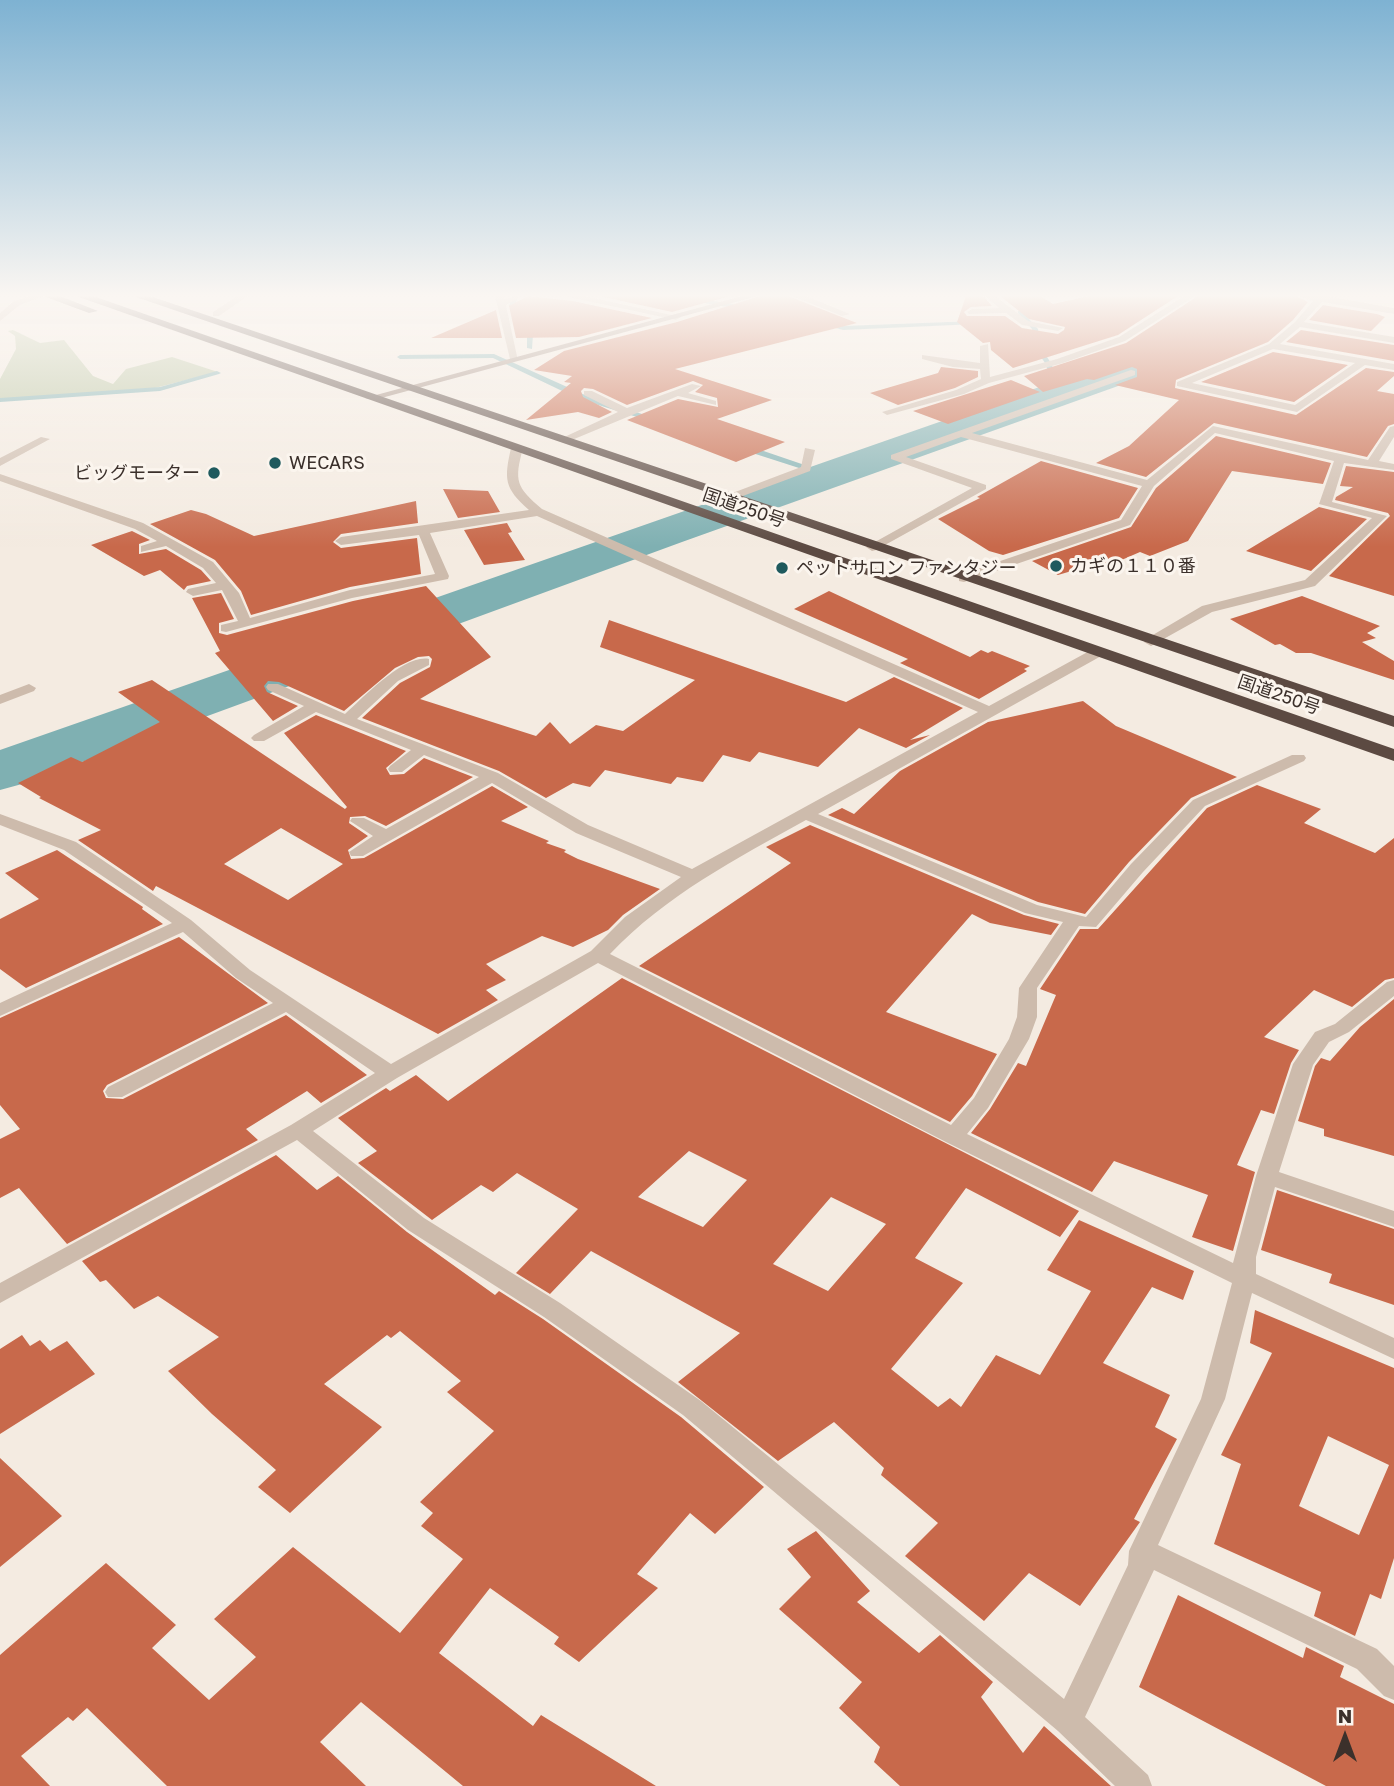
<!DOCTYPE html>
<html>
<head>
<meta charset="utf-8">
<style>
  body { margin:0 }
  #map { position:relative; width:1394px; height:1786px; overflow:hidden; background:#f4ebe1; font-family:"Golos Text",sans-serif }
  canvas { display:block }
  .north { position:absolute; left:1310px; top:1702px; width:70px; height:70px; -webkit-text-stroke:5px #fbf5ee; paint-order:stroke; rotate:0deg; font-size:19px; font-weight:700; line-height:28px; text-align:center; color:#3b302b }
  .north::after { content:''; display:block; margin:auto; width:24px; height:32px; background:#3b302b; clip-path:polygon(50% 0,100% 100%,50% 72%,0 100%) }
</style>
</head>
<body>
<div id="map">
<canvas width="1394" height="1786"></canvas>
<div class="north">N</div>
</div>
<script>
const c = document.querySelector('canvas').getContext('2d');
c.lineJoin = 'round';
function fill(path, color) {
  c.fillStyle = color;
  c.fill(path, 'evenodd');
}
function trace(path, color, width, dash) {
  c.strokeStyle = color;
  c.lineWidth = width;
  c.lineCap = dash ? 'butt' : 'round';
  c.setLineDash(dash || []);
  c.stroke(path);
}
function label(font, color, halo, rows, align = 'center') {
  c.font = font + ' "Golos Text","Noto Sans JP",sans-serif';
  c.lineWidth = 6;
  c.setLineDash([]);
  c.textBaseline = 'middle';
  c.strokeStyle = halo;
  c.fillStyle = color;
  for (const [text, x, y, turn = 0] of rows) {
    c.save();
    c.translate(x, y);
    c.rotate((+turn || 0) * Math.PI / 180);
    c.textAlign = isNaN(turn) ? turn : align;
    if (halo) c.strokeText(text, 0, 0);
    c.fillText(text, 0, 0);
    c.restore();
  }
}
const green = new Path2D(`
  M13 330 40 343 64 340 93 376 113 384 126 369 172 357 218 372 155 388 0 399V379L16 349 15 336 8 331Z`);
const stream = new Path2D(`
  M512 296H518L515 306 533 335 532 349 527 348V335L509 306Z
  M694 298 745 306 748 308 745 310 692 301Z
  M1018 311H1022L1038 329 1041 348 1051 363 1063 395 1056 393 1045 363 1035 348 1032 329 1018 313Z
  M974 321 977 323 976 324 843 330 822 324 825 322 843 326Z
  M494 354 585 395 660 420 653 422 579 399 493 358 400 359 397 357 400 355Z
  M217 371 221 373 219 374 160 391 0 402V398L160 387Z
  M740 445H746L834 475 827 477 740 449Z`);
const river = new Path2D(`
  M1220 314 1233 317 1239 325 1233 333 1202 356 682 542 22 784 0 790V750L1174 340 1207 317Z`);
const building = new Path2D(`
  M528 296 573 301 652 318 579 337 516 338 509 306Z
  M599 296H730L672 312Z
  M760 296H788L857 323 675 369 772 400 717 419 785 442 736 462 627 420 678 399 718 407 717 398 695 392 703 385 693 381 627 405 593 389 584 388 581 391 583 397 612 412 599 418 578 412 526 420 571 383 564 382 572 376 534 370 564 351 677 322Z
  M966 296H983L992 306 971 307 964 312 967 316H1005L1022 328 1058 334 1064 330 1065 327 1029 319 1000 296H1040L1053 304 1089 296H1178L1118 335 1013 368 991 350 990 342 983 343 957 322Z
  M1198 296H1296L1308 302 1293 320 1268 342 1176 380 1175 388 1296 415 1366 368 1394 372V376L1377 391 1394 394V424L1388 426 1367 457 1214 423 1146 477 1096 463 1129 446 1179 400 1115 385 1137 377V369L1132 367 1094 380 1087 379 1043 392 1024 376 1126 343Z
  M1323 305 1377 314 1385 317 1371 331 1309 320Z
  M496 310 502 338H431Z
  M1301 330 1394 345V361L1286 342Z
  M1273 352 1348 365 1294 402 1201 382Z
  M941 367 978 371V377L955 388 898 405 870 393 938 373Z
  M1011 380 1040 392 948 424 913 411Z
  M1216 436 1331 463 1323 484 1232 471 1188 541 1150 556 1140 552 1110 565 1102 562 1058 575 1032 561 1131 527 1156 488Z
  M1041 461 1138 488 1119 518 1003 555 989 551 938 519 980 498 977 497Z
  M1346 466 1394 472V596L1329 576 1390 516 1388 513 1335 500 1336 497 1353 487 1340 486Z
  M443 489 488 491 500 512 458 518Z
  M416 501 418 523 341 534 333 542 341 548 417 538 421 574 350 587 251 615 241 591 215 560 150 524 191 510 206 514 254 536Z
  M1319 507 1367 519 1311 571 1246 551Z
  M507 523 512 532 508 533 525 560 484 565 464 530Z
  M132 531 150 540 139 544V554L166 549 201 570 211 581 187 586 184 590 160 570 144 576 91 545Z
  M426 586 491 657 420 699 536 736 550 722 570 744 596 725 623 731 695 680 600 647 609 620 846 702 894 677 963 708 910 740 930 735 906 748 859 728 818 767 759 752 750 762 723 755 703 782 677 777 671 784 605 770 590 787 573 783 546 798 499 771 362 718 400 683 430 667 432 659 429 656 418 657 395 668 344 711 279 682 268 681 264 686 267 692 298 706 273 721 215 653 220 651 192 598 221 593 234 619 219 623V633L227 635 353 601Z
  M829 591 970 657 981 650 988 653 992 651 1030 666 1024 669 1027 671 979 699 900 663 908 659 794 609Z
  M1302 596 1380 626 1367 633 1376 638 1362 642 1394 661V680L1311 653H1296L1280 644 1275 645 1230 619Z
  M152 680 345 809 347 807 284 733 316 715 406 751 386 768 390 775 404 774 424 758 473 777 386 826 365 816 350 817 349 823 368 836 348 850 351 859 364 858 492 786 528 807 501 821 549 841 546 843 566 850 564 852 578 859 660 889 623 915 608 930 573 947 542 936 486 964 506 980 486 990 498 1000 438 1034 156 886 153 891 78 840 101 830 39 798 41 797 18 783 71 757 82 762 160 722 118 692ZM281 828 343 864 288 900 224 864Z
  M1083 701 1116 726 1237 777 1191 798 1129 862 1085 914 1038 902 828 815 842 808 854 814 900 771 988 722Z
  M1257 785 1321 809 1304 823 1375 853 1394 838V978L1385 980 1352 1007 1314 990 1264 1037 1299 1050 1291 1063 1274 1114 1261 1110 1237 1165 1255 1172 1233 1251 1192 1237 1208 1195 1114 1161 1092 1192 971 1133 990 1109 1018 1063 1026 1066 1056 995 1040 989 1080 929H1098L1207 808Z
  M810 825 1024 915 1059 924 1051 935 990 923 972 914 886 1012 997 1054 972 1096 950 1122 639 966 791 863 766 847Z
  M57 850 143 907 142 909 163 924 26 988 0 969V919L39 899 5 873Z
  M179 937 268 1003 107 1085 103 1091 106 1098 123 1099 286 1015 367 1075 321 1103 307 1091 246 1129 258 1140 67 1244 19 1188 0 1198V1139L20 1129 0 1105V1018Z
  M622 978 1079 1211 1060 1237 966 1188 915 1258 963 1283 891 1369 938 1407 950 1398 961 1407 996 1355 1040 1375 1091 1291 1047 1270 1079 1220 1194 1271 1183 1300 1152 1287 1103 1363 1170 1395 1155 1427 1177 1439 1134 1519 1140 1522 1080 1606 1029 1573 984 1621 905 1556 938 1523 881 1475 884 1468 834 1422 778 1461 678 1382 740 1333 591 1251 550 1294 516 1273 578 1209 517 1173 493 1192 481 1185 432 1220 358 1163 377 1151 338 1118 386 1088 390 1091 416 1075 448 1101ZM689 1151 747 1180 703 1227 638 1197ZM831 1197 886 1224 828 1291 773 1264Z
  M1394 999V1156L1324 1136V1129L1298 1121 1315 1066 1321 1058 1330 1061 1360 1027Z
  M276 1155 317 1190 338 1176 407 1232 495 1295 499 1291 543 1319 681 1417 764 1487 715 1534 690 1513 637 1574 658 1588 579 1662 554 1644 559 1637 490 1588 439 1653 533 1726 541 1715 656 1786H463L361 1702 320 1742 366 1786H167L87 1708 73 1721 68 1717 21 1756 50 1786H0V1655L106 1563 176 1625 152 1648 209 1700 256 1657 214 1619 293 1547 400 1633 463 1559 421 1526 433 1513 420 1502 494 1431 447 1392 461 1381 400 1331 391 1338 387 1335 324 1384 382 1427 290 1513 258 1487 276 1470 212 1414 168 1371 219 1337 158 1296 134 1309 106 1280 100 1282 82 1261Z
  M1277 1190 1394 1229V1305L1329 1283 1332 1274 1261 1250Z
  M1255 1310 1394 1368V1558L1381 1599 1370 1594 1355 1636 1314 1616 1321 1592 1214 1544 1241 1464 1221 1455 1272 1353 1250 1343ZM1328 1436 1389 1465 1359 1535 1299 1506Z
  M22 1335 30 1346 40 1340 50 1351 67 1341 95 1374 0 1434V1349Z
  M0 1458 62 1516 0 1567Z
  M816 1531 870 1591 857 1602 919 1653 940 1635 993 1682 981 1697 1023 1753 1044 1726 1111 1786H900L874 1762 880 1747 839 1708 862 1682 779 1609 811 1577 787 1549Z
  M1178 1595 1303 1658 1306 1647 1344 1666 1340 1677 1394 1704V1786H1326L1139 1687Z`);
const street = new Path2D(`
  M29 296H44L20 305 0 321V313L14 301Z
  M237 296H248L219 316H213V312Z
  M495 296H504V299L522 296 506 305 518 361 510 359Z
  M564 296H584L681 317 676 320Z
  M792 296H806L850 314 842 316Z
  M985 296H995L1028 321 1063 328 1058 331 1022 325 1006 313 969 314 967 312 972 309 999 308Z
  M1184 296H1195L1125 341 1063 363 989 383 964 394 887 415 882 412 956 390 981 379 980 369 953 367 922 359V355L980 363V346L988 344 990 377 1057 359 1119 337Z
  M1298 296H1326L1394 308V314L1322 302 1304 322 1394 337V343L1300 327 1280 344 1394 364V370L1365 365 1297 412 1177 386V382L1269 344 1295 322 1313 301ZM1273 349 1355 363 1295 405 1192 383Z
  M1131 370 1135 371V375L972 433 1147 480 1213 426 1368 460 1390 427 1394 426V437L1379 461 1394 464V470L1344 463 1332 502 1387 516 1315 586 1212 612 1151 646 1144 642 1146 639 1202 606 1305 580 1372 518 1319 504 1334 461 1215 433 1154 486 1130 525 964 582 959 581V575L1121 520 1142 486 961 437 906 457 986 485V489L876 550 872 551 866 547 972 488 891 459V455Z
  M692 384 701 386 688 393 716 401V405L678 396 567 442 558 440 618 412 584 395V391H592L627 408Z
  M41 437 50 439 0 466V458Z
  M517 445 523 448C514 481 516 487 542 509L989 706 1093 649H1103V655L818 814 1037 905 1086 917 1131 864 1193 800 1292 755H1304L1306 758 1304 761 1205 806 1143 872 1096 927 1079 926 1037 988V1017L1029 1039 988 1108 967 1134 1233 1263 1256 1176 1293 1064 1315 1032 1335 1024 1387 982 1394 980V996L1349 1032 1329 1042 1313 1065 1279 1172 1394 1211V1227L1275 1187 1256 1257V1274L1394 1338V1359L1252 1293 1225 1399 1158 1545 1377 1649 1394 1666V1700L1384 1696 1357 1669 1154 1570 1085 1717 1148 1775 1152 1786H1115L1058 1731 683 1415 544 1317 408 1230 297 1140 0 1303V1283L291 1125 375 1073 286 1012 122 1097H108L105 1092 108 1087 273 1003 236 978 183 932 0 1016V1003L172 923 64 850 0 825V814L76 842 191 920 250 970 391 1064 591 951 625 917 681 877 576 833 492 783 363 856H351L349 852 373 836 350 821 352 818H364L386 829 479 777 424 755 402 772H390L388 769 390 766 411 750 316 712 264 741H254L251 738 254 735 304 706 268 690 266 687 268 684H278L345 714C363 698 404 654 429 659V665L398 681 357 719 498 773 588 825 692 869 978 712 537 516 430 533 449 576 448 579 352 598 226 632 221 631V625L238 621 222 590 193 596 186 592 188 589 216 583 203 568 166 546 141 552V546L157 541 135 529 0 481V474L143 523 213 562 239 593 250 618 350 590 435 574 419 535 341 545 335 541 341 537 529 510C504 488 504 479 511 448ZM806 820 1025 913 1063 922 1019 988 1017 1017 1009 1039 974 1098 951 1125 610 954C666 895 736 859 806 820ZM598 963 946 1142 1232 1283 1201 1399 1129 1551 1128 1565 1064 1699 701 1401 560 1303 424 1218 313 1131 397 1078Z
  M805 448 815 450 810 471 732 500 722 497 801 467Z
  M29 684 36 688 34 691 0 704V695Z`);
const secondary = new Path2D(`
  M742 296H758L374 400 365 398Z`);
const highway = new Path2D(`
  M43 296H60L98 311 89 313Z
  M76 296H93L1394 749V761Z
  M133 296H150L1394 716V727Z`);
const markers = [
  [275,463,7,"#1f5a5e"],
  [214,473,7,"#1f5a5e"],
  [1056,566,7,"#1f5a5e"],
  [782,568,7,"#1f5a5e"]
];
const farPoinames = [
  ["WECARS",289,463],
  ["ビッグモーター",200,473,"right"],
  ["カギの１１０番",1070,566],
  ["ペットサロン ファンタジー",796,568]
];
const farStreetnames = [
  ["国道250号",744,508,19],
  ["国道250号",1279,695,19]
];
fill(green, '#b8c4a0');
fill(stream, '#7fb0b2');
fill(river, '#7fb0b2');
fill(building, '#c8694b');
fill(street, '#cdbbac');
fill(secondary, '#a18a7d');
fill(highway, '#5c4a42');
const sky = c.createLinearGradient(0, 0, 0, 547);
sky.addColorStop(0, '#7eb2d2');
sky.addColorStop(0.54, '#faf6f2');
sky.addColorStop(1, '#faf6f200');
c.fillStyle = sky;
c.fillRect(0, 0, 1394, 547);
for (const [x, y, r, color] of markers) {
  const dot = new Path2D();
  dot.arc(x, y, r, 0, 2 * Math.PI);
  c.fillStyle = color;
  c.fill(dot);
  trace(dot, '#fbf5ee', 2.5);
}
label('18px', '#3b302b', '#fbf5ee', farPoinames, 'left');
label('18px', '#3b302b', '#fbf5ee', farStreetnames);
</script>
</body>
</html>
